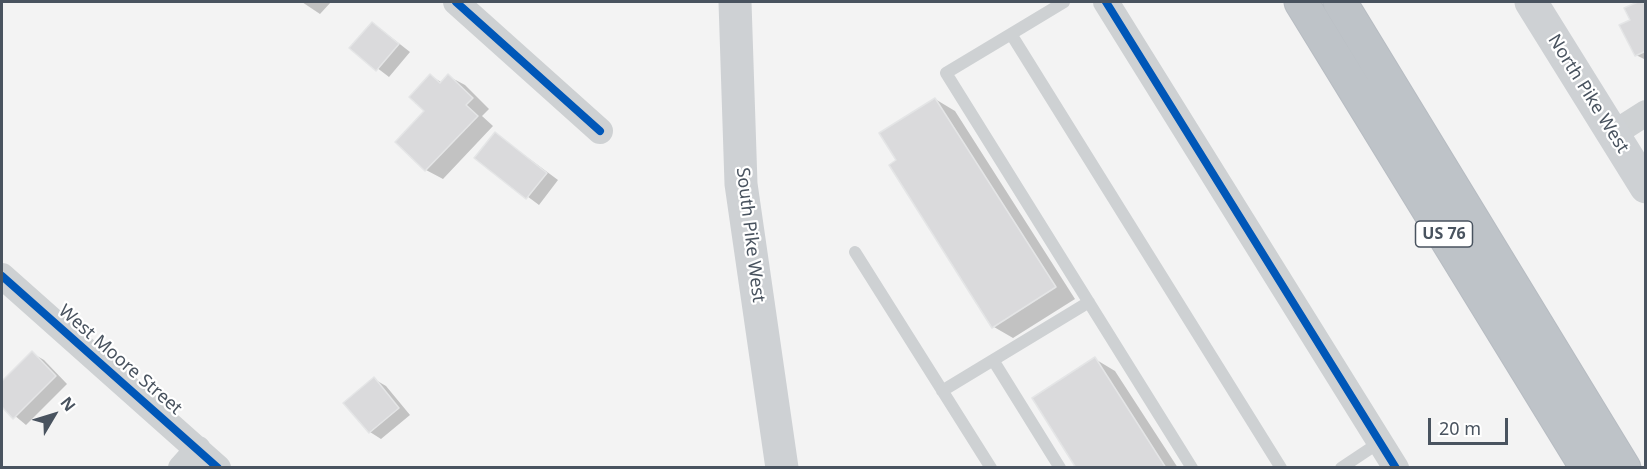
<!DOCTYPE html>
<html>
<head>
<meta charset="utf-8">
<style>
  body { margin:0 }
  #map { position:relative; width:1647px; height:469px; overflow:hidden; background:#f3f3f3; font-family:"Noto Sans",sans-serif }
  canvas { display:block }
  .frame { position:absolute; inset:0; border:3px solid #49535f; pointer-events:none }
  .north { position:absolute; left:24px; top:385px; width:60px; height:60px; -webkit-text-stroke:4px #fff; paint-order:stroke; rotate:52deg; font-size:16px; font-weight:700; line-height:24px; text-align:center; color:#49535f }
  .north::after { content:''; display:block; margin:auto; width:21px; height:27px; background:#49535f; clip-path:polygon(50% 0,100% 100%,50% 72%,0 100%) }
  .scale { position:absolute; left:1428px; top:418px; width:80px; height:27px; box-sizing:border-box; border:3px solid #49535f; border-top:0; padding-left:8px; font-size:18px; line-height:21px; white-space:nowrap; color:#49535f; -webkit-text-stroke:4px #fff; paint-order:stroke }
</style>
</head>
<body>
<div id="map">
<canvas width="1647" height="469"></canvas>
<div class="frame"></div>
<div class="north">N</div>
<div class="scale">20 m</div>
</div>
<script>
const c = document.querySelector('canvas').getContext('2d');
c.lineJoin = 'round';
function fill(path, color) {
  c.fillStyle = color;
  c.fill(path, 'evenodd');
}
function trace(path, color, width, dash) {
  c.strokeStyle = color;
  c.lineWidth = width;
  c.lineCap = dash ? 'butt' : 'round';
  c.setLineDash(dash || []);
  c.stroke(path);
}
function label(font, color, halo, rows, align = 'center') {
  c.font = font + ' "Noto Sans",sans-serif';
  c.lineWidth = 4.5;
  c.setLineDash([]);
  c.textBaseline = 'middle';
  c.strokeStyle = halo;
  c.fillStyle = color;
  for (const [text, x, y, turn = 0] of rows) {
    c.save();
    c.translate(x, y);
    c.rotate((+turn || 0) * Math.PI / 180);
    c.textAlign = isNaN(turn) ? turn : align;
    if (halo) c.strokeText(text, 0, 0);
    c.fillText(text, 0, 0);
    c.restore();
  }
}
const shadow = new Path2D(`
  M302 2H331L320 14Z
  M1641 2H1646V60L1636 55 1632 20 1626 9Z
  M373 23 410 52 389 77 351 48Z
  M431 76 441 82 448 76 465 85 489 109 482 116 493 126 443 179 426 170 397 142 426 111Z
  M935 99 955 111 1075 299 1013 338 994 327 898 160Z
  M496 134 558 180 539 205 476 158Z
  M32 353 44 360 67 384 26 425 2 405V383Z
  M1095 359 1115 371 1178 468H1078Z
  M374 379 386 386 410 415 381 439 370 432Z`);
const building = new Path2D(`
  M1638 2 1646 3V51L1635 56 1619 25 1630 20 1624 8Z
  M372 22 399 44 376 71 349 48Z
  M430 74 440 83 448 74 473 98 466 105 478 116 425 171 395 142 424 111 409 97Z
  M935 98 1056 287 992 328 889 165 896 160 879 133Z
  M495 132 547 173 526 199 474 158Z
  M32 351 56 376 13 419 2 407V381Z
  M1095 357 1166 468H1076L1032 398Z
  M374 377 399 408 369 433 343 403Z`);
const service = new Path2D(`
  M1064 2 1011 34 1281 468
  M1011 34 946 73 1192 468
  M855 252 991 468
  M993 360 1060 468
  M942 391 1089 302
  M1341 468 1380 442`);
const minor = new Path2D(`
  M456 2 600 131
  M1106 2 1396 468
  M1613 134 1646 113
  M2 276 218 468
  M181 468 198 449`);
const secondary = new Path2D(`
  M735 2 741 184 782 468
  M1531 2 1646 187`);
const motorway = new Path2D(`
  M1301 2 1587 468
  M1340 2 1624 468`);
const cycleway = new Path2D(`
  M456 2 600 131
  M1106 2 1396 468
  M2 276 218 468`);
const shields = [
  [1444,234,57]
];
const shieldNames = [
  ["US 76",1444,234]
];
const streetNames = [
  ["North Pike West",1588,94,58],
  ["South Pike West",750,235,83],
  ["West Moore Street",120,360,41]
];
fill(shadow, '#0003');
fill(building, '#dadadc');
trace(building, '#e4e5e6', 1.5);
trace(motorway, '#b7bcc2', 35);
trace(service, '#ced1d3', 12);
trace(minor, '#ced1d3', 26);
trace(secondary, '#ced1d4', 33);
trace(motorway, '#bec3c8', 33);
trace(cycleway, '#0057b8', 8);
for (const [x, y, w] of shields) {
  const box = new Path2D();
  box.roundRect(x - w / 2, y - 13, w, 26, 4.5);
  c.fillStyle = '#fff';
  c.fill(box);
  trace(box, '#49535f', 1.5);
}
label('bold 16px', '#49535f', null, shieldNames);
label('18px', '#49535f', '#fff', streetNames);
</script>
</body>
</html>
